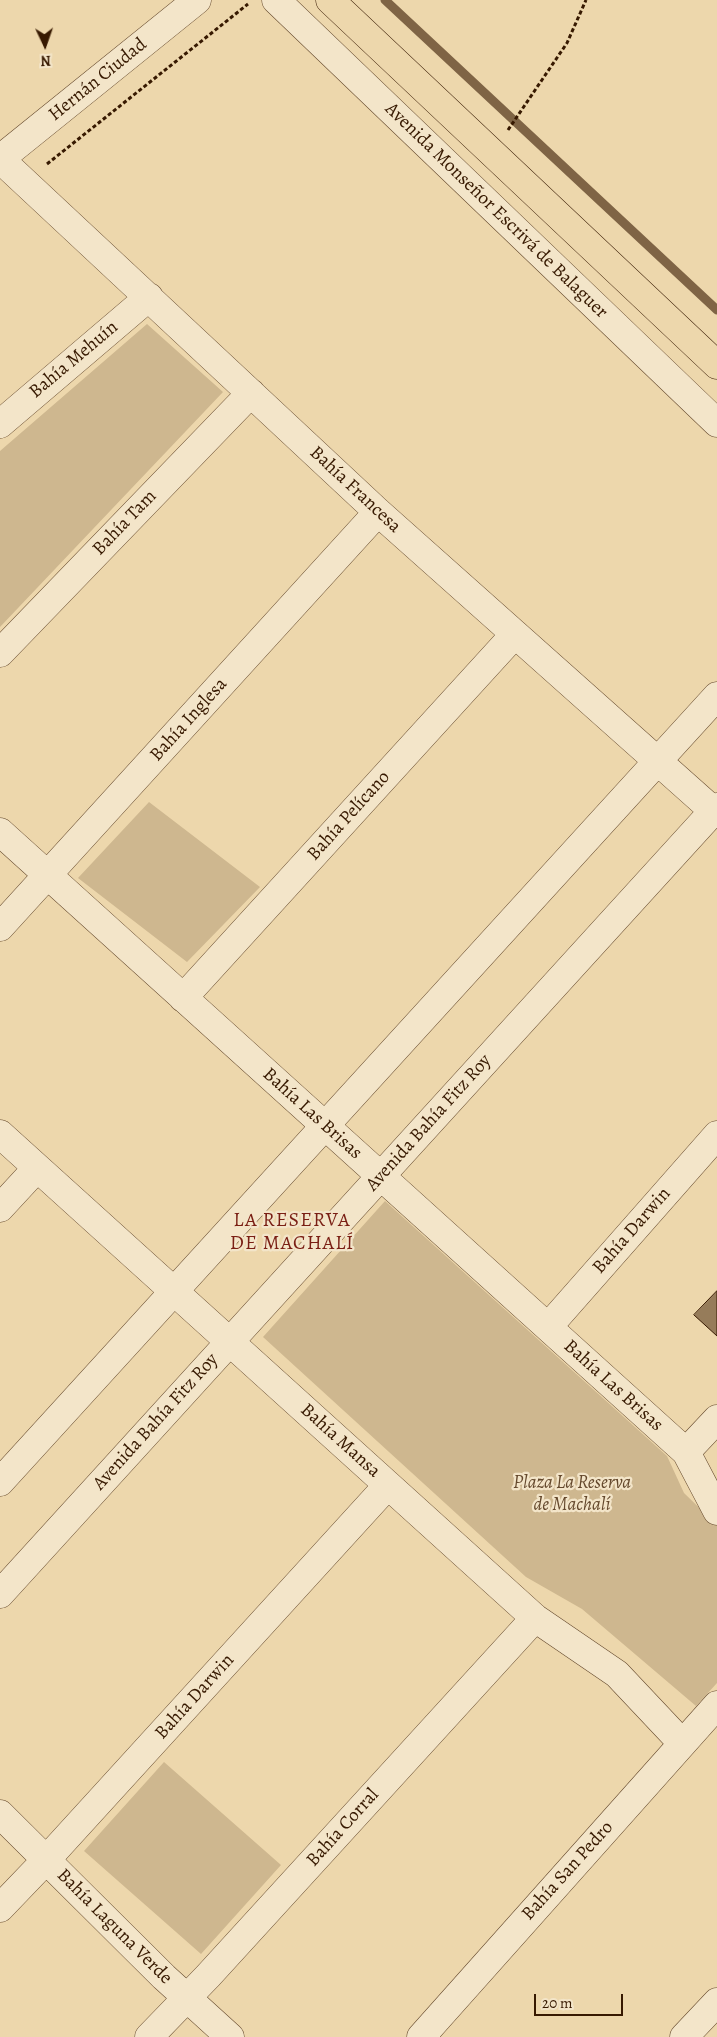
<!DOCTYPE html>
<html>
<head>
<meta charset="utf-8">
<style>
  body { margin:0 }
  #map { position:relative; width:717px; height:2037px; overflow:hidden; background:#edd7ac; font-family:Alegreya,serif }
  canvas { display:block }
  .north { position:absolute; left:20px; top:20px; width:50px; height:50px; -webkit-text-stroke:4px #f3e5c9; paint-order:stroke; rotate:177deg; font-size:14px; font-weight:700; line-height:20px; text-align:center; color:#371901 }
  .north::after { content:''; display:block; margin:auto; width:18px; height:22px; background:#371901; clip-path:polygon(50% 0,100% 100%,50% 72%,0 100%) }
  .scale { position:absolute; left:534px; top:1994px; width:89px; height:22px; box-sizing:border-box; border:2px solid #371901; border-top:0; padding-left:6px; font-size:15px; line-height:18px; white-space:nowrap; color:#371901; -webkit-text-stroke:4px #f3e5c9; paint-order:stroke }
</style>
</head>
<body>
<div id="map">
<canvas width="717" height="2037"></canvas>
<div class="north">N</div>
<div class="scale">20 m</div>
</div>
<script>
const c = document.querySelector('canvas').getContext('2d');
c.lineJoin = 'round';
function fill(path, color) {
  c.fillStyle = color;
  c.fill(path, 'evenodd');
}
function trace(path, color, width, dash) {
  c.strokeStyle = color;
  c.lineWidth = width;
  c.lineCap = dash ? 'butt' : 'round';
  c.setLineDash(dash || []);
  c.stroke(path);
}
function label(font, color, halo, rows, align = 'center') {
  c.font = font + ' Alegreya,serif';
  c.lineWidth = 4.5;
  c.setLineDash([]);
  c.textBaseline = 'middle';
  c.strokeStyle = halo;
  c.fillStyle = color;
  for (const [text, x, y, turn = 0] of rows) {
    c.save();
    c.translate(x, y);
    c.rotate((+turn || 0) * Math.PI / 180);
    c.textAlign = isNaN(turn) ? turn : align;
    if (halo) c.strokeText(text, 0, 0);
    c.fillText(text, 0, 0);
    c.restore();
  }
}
const green = new Path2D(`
  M147 324 223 392 0 627V451Z
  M149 802 260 887 187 962 78 878Z
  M385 1201 667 1456 684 1493 717 1525V1683L696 1706 582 1609 526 1577 263 1337Z
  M164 1762 281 1865 201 1954 84 1851Z`);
const stream = new Path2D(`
  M385 0 717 310`);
const building = new Path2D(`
  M717 1291V1336L694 1315Z`);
const path = new Path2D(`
  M508 130 567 43 586 0
  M47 164 248 4`);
const minor = new Path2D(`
  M276 0 717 423
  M0 159 378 512 717 814
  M0 159 197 0
  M0 424 149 297
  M0 653 251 393
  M0 832 686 1452 717 1511
  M0 927 378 512
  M183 998 515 634
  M0 1134 535 1618 617 1674 682 1743
  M0 1208 37 1168
  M548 1327 717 1135
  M686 1452 717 1419
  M0 1482 717 696
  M0 1594 717 807
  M0 1814 164 1977 230 2037
  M0 1908 46 1860 388 1485
  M149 2037 208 1976 535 1618
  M421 2037 717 1705
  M684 2037 717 2002`);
const major = new Path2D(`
  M330 0 717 365`);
const streetNames = [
  ["Hernán Ciudad",98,80,-39],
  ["Avenida Monseñor Escrivá de Balaguer",496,211,44],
  ["Bahía Mehuín",74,360,-40],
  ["Bahía Francesa",355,490,43],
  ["Bahía Tam",125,523,-46],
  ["Bahía Inglesa",189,720,-48],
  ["Bahía Pelícano",349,816,-48],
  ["Bahía Las Brisas",312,1114,42],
  ["Avenida Bahía Fitz Roy",429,1123,-48],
  ["Bahía Darwin",632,1231,-49],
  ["Bahía Las Brisas",613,1386,42],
  ["Avenida Bahía Fitz Roy",156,1422,-48],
  ["Bahía Mansa",340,1441,42],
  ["Bahía Darwin",195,1697,-48],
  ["Bahía Corral",343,1828,-48],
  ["Bahía San Pedro",568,1871,-48],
  ["Bahía Laguna Verde",114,1927,45]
];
const parkNames = [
  ["Plaza La Reserva",572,1483],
  ["de Machalí",572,1505]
];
const neighbourhoodNames = [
  ["LA RESERVA",292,1221],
  ["DE MACHALÍ",292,1244]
];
fill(green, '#ceb78f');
trace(stream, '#7f6445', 9);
fill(building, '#967c5a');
trace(building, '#371901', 1);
trace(minor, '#64482c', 29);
trace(major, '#371901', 29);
trace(path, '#371901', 3, [4, 2.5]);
trace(minor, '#f3e5c9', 28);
trace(major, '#edd7ac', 28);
label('19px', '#371901', '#f3e5c9', streetNames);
label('italic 19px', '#64482c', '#f3e5c9', parkNames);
c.letterSpacing = '1px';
label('20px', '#7a1f14', '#f3e5c9', neighbourhoodNames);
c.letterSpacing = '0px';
</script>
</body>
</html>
